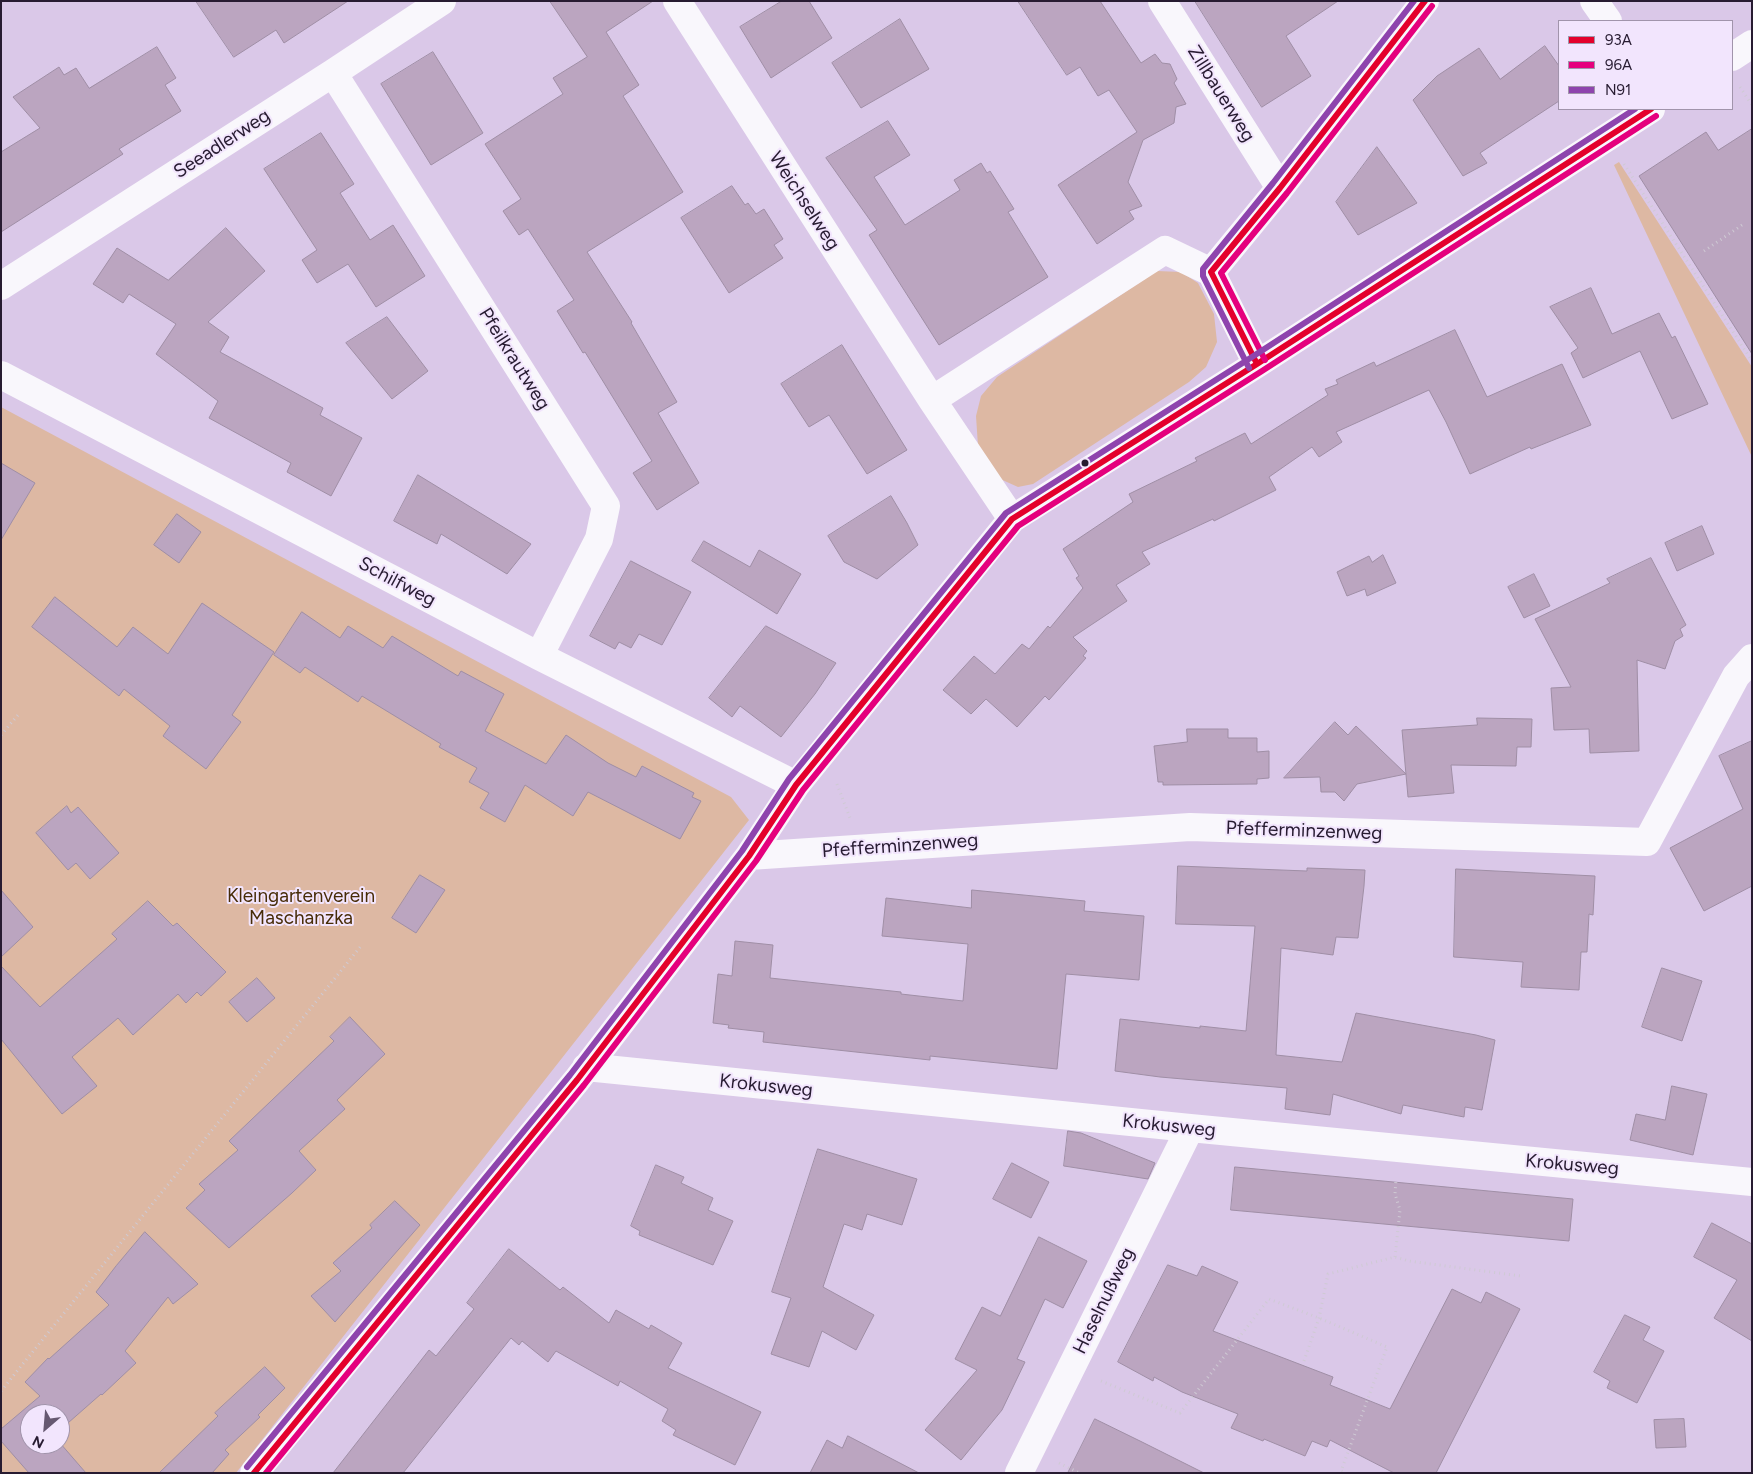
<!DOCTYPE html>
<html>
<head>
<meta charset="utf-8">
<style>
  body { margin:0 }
  #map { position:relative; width:1753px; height:1474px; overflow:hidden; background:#dac8e8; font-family:Figtree,sans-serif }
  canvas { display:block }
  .frame { position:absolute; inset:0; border:2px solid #271b31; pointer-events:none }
  .legend { position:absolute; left:1558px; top:20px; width:175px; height:90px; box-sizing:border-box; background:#f2e5fd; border:1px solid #a194ab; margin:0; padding:6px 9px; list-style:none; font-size:15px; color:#271b31 }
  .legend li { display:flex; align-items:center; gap:10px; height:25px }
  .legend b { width:25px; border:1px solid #a194ab }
  .north { position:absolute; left:20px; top:1404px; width:50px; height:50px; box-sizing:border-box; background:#f2e5fd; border:1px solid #a194ab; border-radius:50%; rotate:207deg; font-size:14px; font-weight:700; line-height:20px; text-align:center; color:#271b31 }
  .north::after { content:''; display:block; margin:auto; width:18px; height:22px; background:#665871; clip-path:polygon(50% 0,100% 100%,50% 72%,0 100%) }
</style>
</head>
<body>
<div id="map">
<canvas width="1753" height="1474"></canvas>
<div class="frame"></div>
<ul class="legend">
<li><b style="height:6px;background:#e4002b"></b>93A</li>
<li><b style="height:6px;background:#e5007d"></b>96A</li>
<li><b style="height:6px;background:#8e44ad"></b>N91</li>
</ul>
<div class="north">N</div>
</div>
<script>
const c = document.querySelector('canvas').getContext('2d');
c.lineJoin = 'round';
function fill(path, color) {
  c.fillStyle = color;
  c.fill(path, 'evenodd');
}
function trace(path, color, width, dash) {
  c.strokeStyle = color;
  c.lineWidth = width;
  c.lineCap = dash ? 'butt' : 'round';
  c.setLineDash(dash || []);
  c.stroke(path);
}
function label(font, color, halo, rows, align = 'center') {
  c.font = font + ' Figtree,sans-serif';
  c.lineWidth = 4;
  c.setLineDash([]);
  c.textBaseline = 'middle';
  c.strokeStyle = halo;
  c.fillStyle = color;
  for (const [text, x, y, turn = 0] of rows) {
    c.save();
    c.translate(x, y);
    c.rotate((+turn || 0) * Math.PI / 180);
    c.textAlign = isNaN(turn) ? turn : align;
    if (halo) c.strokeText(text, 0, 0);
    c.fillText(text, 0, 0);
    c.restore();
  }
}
const green = new Path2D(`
  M1619 162 1752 367V457L1614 165Z
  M1157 271 1181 272 1198 283 1214 314 1217 342 1206 367 1189 382 1033 484 1018 487 998 478 978 446 976 416 981 396 997 377Z
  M1 407 731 797 749 820 236 1473H1ZM30 1414H60V1444H30Z`);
const building = new Path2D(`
  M196 1H348L284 43 276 30 234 57Z
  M550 1H653L606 32 639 85 623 96 683 192 587 252 632 322 631 323 677 402 658 413 699 483 657 510 633 473 652 461 585 352 583 353 557 311 574 300 528 229 519 235 503 211 521 199 485 144 563 94 553 78 587 57Z
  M782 1H809L832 38 771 78 740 27Z
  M1018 1H1100L1141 63 1155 54 1162 63 1170 64 1177 79 1174 83 1186 104 1176 107 1174 123 1143 140 1128 182 1142 206 1129 211 1134 219 1097 244 1058 185 1137 132 1109 90 1098 96 1080 67 1067 75Z
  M1195 1H1338L1286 36 1311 76 1262 107Z
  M900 19 929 69 861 108 832 63Z
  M1545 46 1559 66V101L1480 153 1487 163 1463 176 1413 100 1437 76 1479 48 1500 79Z
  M157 47 176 78 165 85 181 111 119 149 123 154 1 232V152L40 128 13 97 59 67 64 75 76 68 89 88Z
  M433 52 483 133 431 165 381 84Z
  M888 121 910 155 874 177 905 225 960 190 954 180 981 163 987 173 990 171 1014 209 1008 212 1048 277 939 345 869 235 877 230 826 158Z
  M1752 129V354L1639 176 1706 132 1718 150Z
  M321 133 354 184 340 193 370 240 393 225 425 276 376 307 348 264 317 283 302 260 317 250 264 169Z
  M1377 147 1417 203 1358 235 1336 202Z
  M732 186 745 205 748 203 756 214 764 209 783 239 774 245 783 258 729 293 681 218Z
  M226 228 265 271 208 322 229 337 220 352 323 408 320 415 362 438 331 496 287 472 291 463 209 418 218 401 156 354 176 324 129 294 123 303 93 284 117 248 168 280Z
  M1591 288 1612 334 1659 313 1672 338 1675 336 1708 404 1672 419 1640 351 1583 378 1571 353 1578 348 1550 307Z
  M387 317 428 371 392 399 346 343Z
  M1455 330 1487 397 1562 364 1591 425 1531 449 1530 447 1470 474 1446 422 1429 390 1336 432 1342 442 1319 457 1312 447 1269 477 1276 490 1214 521 1213 519 1142 552 1150 564 1116 585 1127 601 1073 637 1087 651 1083 656 1086 658 1049 700 1045 696 1017 727 986 699 971 714 943 690 974 656 995 674 1022 644 1029 649 1048 626 1050 628 1083 588 1076 578 1079 576 1063 549 1133 502 1129 494 1197 461 1195 458 1245 433 1251 444 1328 395 1325 389 1338 384 1336 380 1374 362 1376 366Z
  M842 345 907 450 867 474 829 415 809 427 781 384Z
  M1 463 35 483 1 540Z
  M418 475 531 544 507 574 441 534 437 544 394 521Z
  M891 496 907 523 918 545 877 579 844 562 828 536Z
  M177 514 201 532 179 563 154 545Z
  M1702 526 1714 554 1677 571 1665 543Z
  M704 541 750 567 759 550 801 574 777 614 692 561Z
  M1383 555 1396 583 1367 596 1365 589 1347 596 1337 572 1369 556 1372 562Z
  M1651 558 1686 625 1680 629 1683 636 1675 641 1665 669 1637 660 1639 751 1590 753 1589 729 1554 730 1551 688 1571 687 1535 619 1610 583 1607 579Z
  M631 561 691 592 662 645 639 634 631 648 619 642 615 649 590 636Z
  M1534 574 1550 606 1524 618 1508 587Z
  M55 597 117 647 133 627 168 654 202 603 274 652 232 715 241 722 206 769 163 736 170 726 124 689 119 696 32 627Z
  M302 612 340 638 348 626 383 648 392 636 458 676 461 671 504 694 485 731 546 764 566 735 608 763 636 777 642 766 694 793 692 797 701 801 680 839 588 792 573 816 525 785 505 822 480 808 489 793 469 782 477 768 439 747 441 744 362 696 358 702 305 667 300 673 274 655Z
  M766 626 836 663 815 694 781 737 740 706 732 717 709 698Z
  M1477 718 1532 719 1531 747H1517L1516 766 1451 765 1454 793 1408 797 1402 730 1477 725Z
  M1335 722 1348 735 1356 726 1406 774 1357 784 1344 801 1335 792H1321L1320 777 1284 778Z
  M1187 729H1228V738H1257V752L1269 751V778L1257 779V784L1163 785V782H1158L1154 746 1187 742Z
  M1752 741V886L1704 911 1670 848 1743 809 1719 756Z
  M67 806 71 813 78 807 119 853 90 879 76 863 68 870 36 833Z
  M1178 866 1307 871V868L1365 870 1364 886 1358 938 1336 937 1333 955 1281 948 1276 1055 1342 1062 1356 1013 1476 1035 1495 1040 1482 1110 1465 1107 1464 1117 1403 1105 1401 1114 1333 1094 1330 1115 1285 1109 1287 1088 1160 1077 1115 1071 1120 1019 1200 1028V1026L1246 1031 1255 926 1176 924Z
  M1456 869 1595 876 1593 915 1589 914 1587 952H1581L1579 990 1521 987 1523 962 1454 957Z
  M420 875 445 890 416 933 392 918Z
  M1 890 33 927 1 957Z
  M972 890 1085 901 1084 911 1144 916 1139 980 1066 974 1057 1069 930 1056V1060L763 1042 764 1032 728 1028 729 1025 713 1023 718 974 732 976 735 941 773 945 770 978 901 992V994L963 1001 968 944 882 936 886 898 971 908Z
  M148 901 173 926 177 923 226 972 201 996 197 992 186 1003 178 994 133 1035 118 1018 72 1057 97 1086 62 1114 1 1039V966L40 1007 117 939 112 934Z
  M1662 968 1702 981 1682 1041 1642 1027Z
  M257 978 275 998 247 1022 229 1002Z
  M350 1017 385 1054 337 1100 345 1109 299 1151 316 1170 292 1193 229 1248 186 1208 205 1190 199 1184 238 1150 229 1141 334 1041 330 1037Z
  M1672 1086 1707 1094 1693 1155 1630 1140 1636 1114 1665 1120Z
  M1068 1131 1081 1133 1155 1163 1148 1179 1064 1166Z
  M818 1149 917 1179 902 1225 867 1214 862 1230 844 1224 823 1287 874 1315 856 1350 822 1331 809 1367 771 1354 791 1298 772 1292Z
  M1012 1163 1049 1182 1031 1218 993 1199Z
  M656 1165 684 1177 681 1183 713 1198 708 1210 733 1221 713 1265 639 1235 640 1231 631 1226Z
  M1235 1167 1573 1199 1569 1241 1231 1210Z
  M395 1201 420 1225 335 1322 311 1296 341 1271 333 1263 372 1228 370 1225Z
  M1712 1223 1752 1244V1341L1714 1318 1737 1280 1694 1257Z
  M145 1232 198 1284 173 1304 168 1297 125 1351 136 1363 102 1395 101 1394 60 1430V1414H30V1444H60V1443L86 1473H29L1 1441V1429L40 1396 25 1382 48 1358 49 1359 109 1305 96 1292 116 1266Z
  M1039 1237 1087 1261 1063 1308 1045 1299 1017 1359 1025 1362 1002 1410 961 1460 925 1430 977 1370 955 1359 982 1307 1000 1316Z
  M509 1249 560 1290 563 1287 609 1323 616 1310 649 1329 651 1325 682 1343 668 1368 761 1412 735 1465 673 1435 676 1430 662 1421 668 1409 620 1381 618 1386 556 1351 548 1362 522 1341 519 1345 511 1338 403 1473H333L429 1350 436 1356 474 1309 467 1303Z
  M1168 1265 1197 1276 1202 1266 1238 1282 1213 1331 1333 1377 1330 1385 1390 1409 1452 1289 1481 1303 1486 1292 1520 1309 1436 1473H1394L1330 1440 1327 1447 1312 1441 1305 1456 1264 1439 1263 1441 1231 1428 1238 1414 1182 1392 1154 1377 1153 1381 1118 1362Z
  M1625 1315 1650 1327 1643 1340 1664 1351 1637 1403 1607 1388 1610 1381 1594 1372Z
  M265 1367 285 1388 258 1415 260 1417 225 1450 229 1454 212 1473H159L218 1416 215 1413Z
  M1095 1419 1140 1441 1204 1473H1068Z
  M1684 1419 1686 1447 1656 1448 1654 1420Z
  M848 1436 919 1473H810L827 1440 842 1448Z`);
const path = new Path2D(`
  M1740 87 1752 105
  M1624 164 1752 361
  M1704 251 1745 223
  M1 735 18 715
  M837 784 850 818
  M1395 1257 1400 1210 1395 1194 1396 1179
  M1304 1361 1319 1318 1328 1274 1395 1257 1409 1261 1521 1276
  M1101 1381 1180 1413 1269 1299 1319 1318 1387 1347 1341 1471 1345 1473
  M1 1391 361 946
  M1059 1463 1079 1473`);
const minor = new Path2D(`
  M677 1 932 400 1012 519
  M1162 1 1280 188
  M1594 1 1608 21
  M1732 57 1752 44
  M333 73 606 506 599 539 539 656
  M1211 272 1280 188 1425 1
  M1 286 333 73 442 1
  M1 375 539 656 796 785
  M932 400 1165 250 1211 272 1257 364
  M749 856 1190 827 1647 842 1736 676 1752 658
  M586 1067 1190 1128 1752 1182
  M254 1473 577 1080 749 856 796 785 1012 519 1257 364 1651 109
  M1019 1473 1190 1128`);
const bus1 = new Path2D(`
  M1257 364 1211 272 1280 188 1425 1
  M254 1473 577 1080 749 856 796 785 1012 519 1257 364 1651 109`);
const bus2 = new Path2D(`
  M1265 360 1221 273 1287 193 1432 6
  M266 1473 584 1085 756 861 803 790 1018 526 1262 371 1656 116`);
const bus3 = new Path2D(`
  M1249 368 1203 276V269L1273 183 1414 1
  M247 1467 570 1075 742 851 789 779 1006 513 1252 357 1635 109`);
const markers = [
  [1085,463,4.5,"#271b31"]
];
const streetNames = [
  ["Zillbauerweg",1221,94,58],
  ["Seeadlerweg",222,144,-33],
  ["Weichselweg",804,201,57],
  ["Pfeilkrautweg",514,359,58],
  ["Schilfweg",397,582,28],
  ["Pfefferminzenweg",1304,831,2],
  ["Pfefferminzenweg",900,846,-4],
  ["Krokusweg",766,1086,6],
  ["Krokusweg",1169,1126,6],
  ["Krokusweg",1572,1165,5],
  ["Haselnußweg",1104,1301,-64]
];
const parkNames = [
  ["Kleingartenverein",301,896],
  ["Maschanzka",301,918]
];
fill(green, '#ddb8a3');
fill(building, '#bba5c0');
trace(building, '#9f8ea5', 1);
trace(path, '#cfcad4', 3, [1, 4]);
trace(minor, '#f9f7fc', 28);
trace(bus1, '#e4002b', 6);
trace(bus2, '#e5007d', 6);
trace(bus3, '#8e44ad', 6);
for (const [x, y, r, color] of markers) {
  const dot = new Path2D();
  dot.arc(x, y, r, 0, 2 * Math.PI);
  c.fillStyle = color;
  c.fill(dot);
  trace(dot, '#f2e5fd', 2);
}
label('19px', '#271b31', '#f2e5fd', streetNames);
label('19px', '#472c07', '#f2e5fd', parkNames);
</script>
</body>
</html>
